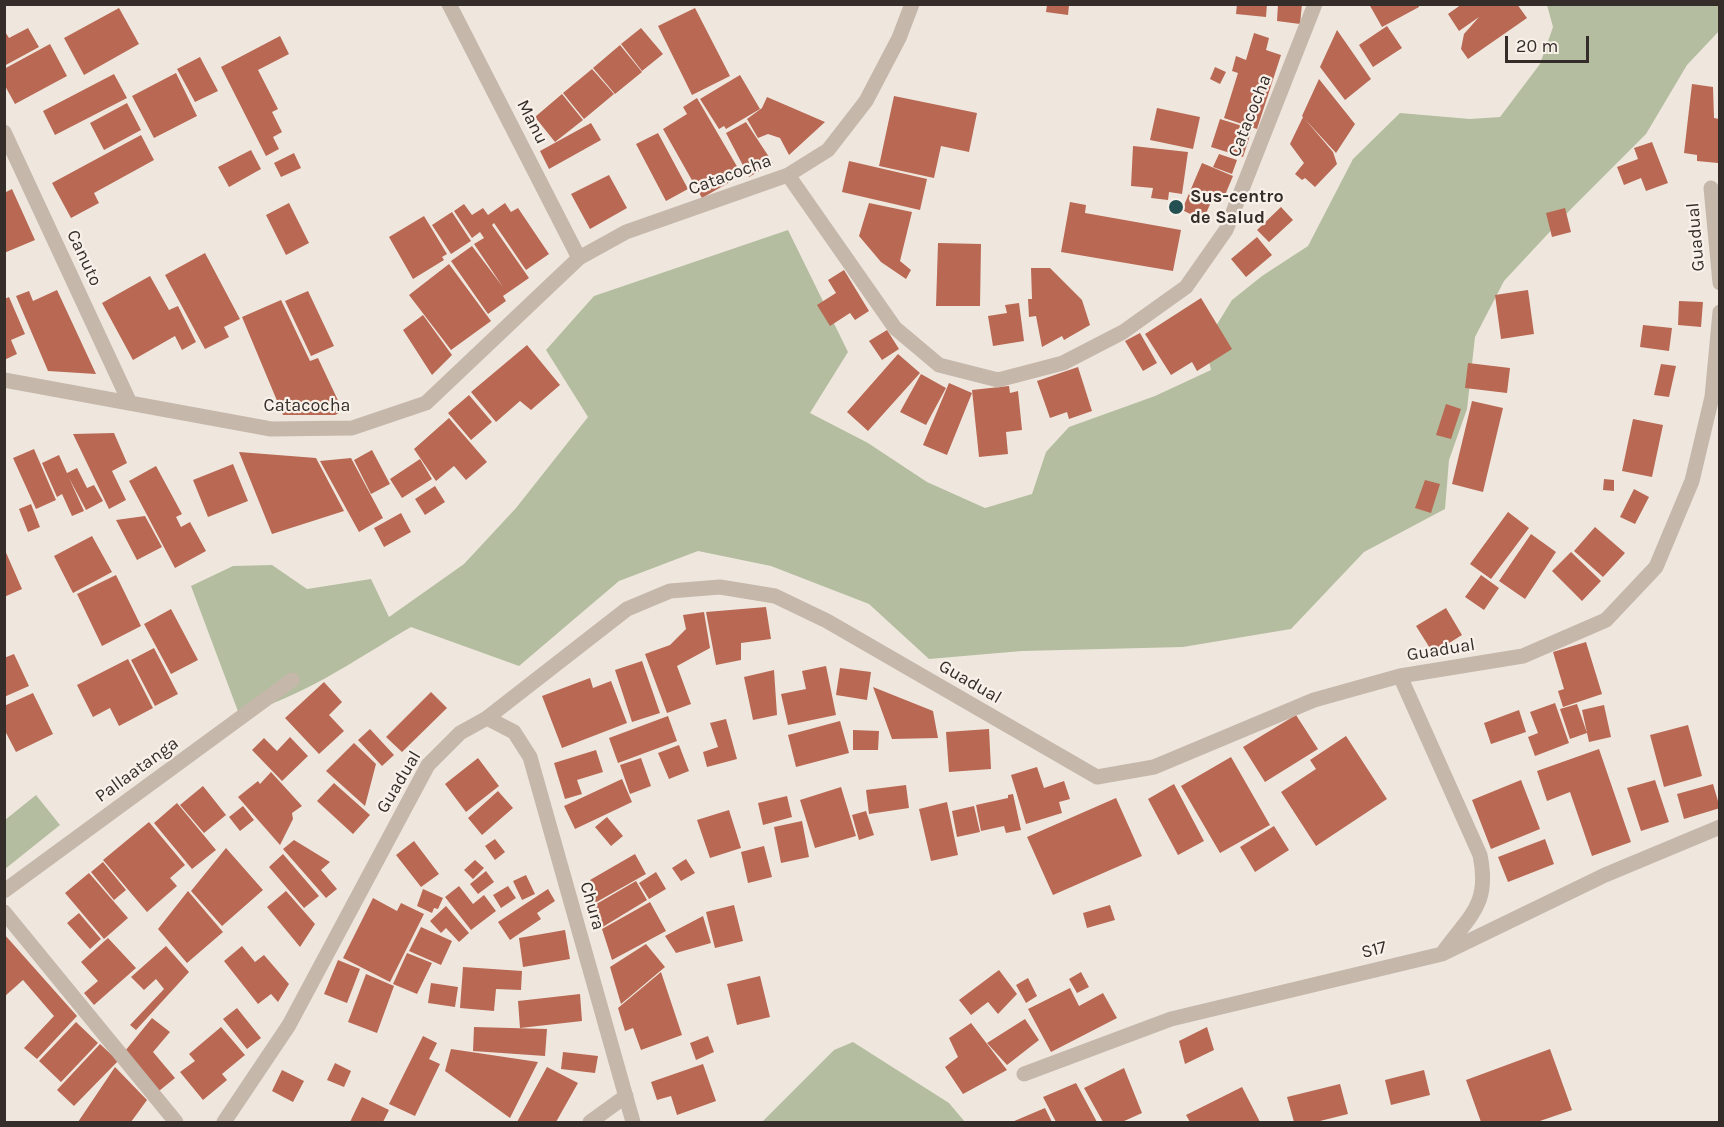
<!DOCTYPE html>
<html>
<head>
<meta charset="utf-8">
<style>
  body { margin:0 }
  #map { position:relative; width:1724px; height:1127px; overflow:hidden; background:#efe7de; font-family:Karla,sans-serif }
  canvas { display:block }
  .frame { position:absolute; inset:0; border:6px solid #352d29; pointer-events:none }
  .scale { position:absolute; left:1505px; top:36px; width:84px; height:27px; box-sizing:border-box; border:3px solid #352d29; border-top:0; padding-left:8px; font-size:18px; line-height:21px; white-space:nowrap; color:#352d29; -webkit-text-stroke:4px #f8f1ea; paint-order:stroke }
</style>
</head>
<body>
<div id="map">
<canvas width="1724" height="1127"></canvas>
<div class="frame"></div>
<div class="scale">20 m</div>
</div>
<script>
const c = document.querySelector('canvas').getContext('2d');
c.lineJoin = 'round';
function fill(path, color) {
  c.fillStyle = color;
  c.fill(path, 'evenodd');
}
function trace(path, color, width, dash) {
  c.strokeStyle = color;
  c.lineWidth = width;
  c.lineCap = dash ? 'butt' : 'round';
  c.setLineDash(dash || []);
  c.stroke(path);
}
function label(font, color, halo, rows, align = 'center') {
  c.font = font + ' Karla,sans-serif';
  c.lineWidth = 4.5;
  c.setLineDash([]);
  c.textBaseline = 'middle';
  c.strokeStyle = halo;
  c.fillStyle = color;
  for (const [text, x, y, turn = 0] of rows) {
    c.save();
    c.translate(x, y);
    c.rotate((+turn || 0) * Math.PI / 180);
    c.textAlign = isNaN(turn) ? turn : align;
    if (halo) c.strokeText(text, 0, 0);
    c.fillText(text, 0, 0);
    c.restore();
  }
}
const green = new Path2D(`
  M1547 5H1719V31L1687 65 1646 134 1571 209 1504 281 1475 337 1467 409 1449 460 1445 509 1364 552 1291 629 1183 647 1022 651 929 659 869 604 771 566 698 551 619 581 519 666 411 627C356 659 301 699 239 714L191 586 233 566 272 565 307 589 371 579 389 617 464 564 516 508 588 417 546 350 594 296 788 230 848 352 810 413 868 443 927 482 985 508 1032 494 1046 452 1069 427 1155 396 1211 370 1205 344 1232 300 1262 276 1308 246 1353 159 1400 113 1470 119 1500 117 1540 64 1553 27Z
  M36 795 60 825 5 869V820Z
  M853 1042 949 1103 965 1122H762L834 1050Z`);
const building = new Path2D(`
  M1237 4H1267L1266 17 1236 14Z
  M1278 4H1302L1300 24 1277 21Z
  M1369 4H1418L1419 7 1382 27Z
  M1462 4H1517L1527 18 1468 59 1461 49 1464 34 1479 17 1459 31 1448 14Z
  M1047 5H1069L1068 15 1046 12Z
  M119 8 139 44 84 75 64 38Z
  M695 8 730 76 692 95 658 26Z
  M1387 26 1402 48 1373 67 1359 45Z
  M28 28 39 47 4 66V30L9 38Z
  M641 28 663 54 642 71 621 44Z
  M1337 30 1371 79 1345 100 1320 67Z
  M1254 33 1269 38 1266 50 1281 55 1257 129 1224 118 1238 73 1232 71 1236 56 1246 60Z
  M280 36 289 54 258 70 278 109 272 112 282 132 273 137 279 149 266 156 221 67Z
  M50 44 67 76 15 104 4 84V69Z
  M620 45 642 72 615 94 593 68Z
  M200 57 218 91 195 102 177 69Z
  M1215 67 1226 72 1220 84 1210 79Z
  M592 69 614 94 584 119 563 93Z
  M176 73 197 116 154 138 132 96Z
  M114 74 127 98 55 135 43 111Z
  M740 75 760 109 726 129 724 126 719 129 700 99Z
  M1319 79 1355 124 1336 153 1302 116Z
  M1692 84 1713 87 1714 118 1719 119 1718 163 1697 161V155L1684 153Z
  M562 94 583 120 555 142 535 117Z
  M894 96 977 113 969 152 941 146 934 178 879 166Z
  M767 97 825 122 789 155 780 138 768 134 758 138 747 119 762 108Z
  M697 98 742 175 702 198 663 129 687 114 683 107Z
  M127 103 141 130 104 150 90 123Z
  M1157 108 1200 117 1193 149 1150 140Z
  M1303 117 1333 152 1337 164 1315 187 1305 178 1302 180 1295 174 1304 163 1290 144Z
  M1220 119 1252 129 1243 157 1211 147Z
  M746 122 773 163 749 177 726 133Z
  M591 123 601 140 549 169 540 151Z
  M658 133 688 189 666 201 636 144Z
  M141 135 154 160 94 193 99 203 71 218 52 183Z
  M1652 142 1668 183 1646 191 1641 178 1624 185 1617 167 1638 159 1634 148Z
  M1133 146 1188 152 1182 194 1169 192 1168 200 1151 198 1153 188 1131 186Z
  M251 150 261 169 229 187 218 167Z
  M294 153 301 168 281 177 274 163Z
  M1219 154 1237 160 1232 174 1213 167Z
  M849 161 927 179 920 210 842 192Z
  M1202 163 1233 176 1225 195 1216 191 1203 220 1182 210Z
  M609 175 627 208 590 229 571 194Z
  M12 189 35 240 4 253V193Z
  M1070 202 1086 205 1085 213 1181 230 1173 271 1061 252Z
  M289 203 309 243 286 255 266 215Z
  M505 203 511 212 518 208 549 254 526 270 494 223 492 225 529 278 503 296 506 301 488 314 451 261 472 246 503 287 474 244 484 238 480 232 472 238 454 211 464 204 472 215 483 208 488 215Z
  M869 203 912 212 900 261 911 270 906 279 881 262 859 236Z
  M1281 207 1293 220 1269 242 1257 230Z
  M1565 208 1571 232 1552 237 1546 213Z
  M452 212 471 241 451 254 432 225Z
  M424 216 447 254 442 257 444 260 413 279 389 237Z
  M1257 237 1272 255 1246 277 1231 259Z
  M938 243 981 244 980 306H936Z
  M205 253 240 319 224 327 229 337 205 349 165 275Z
  M449 264 491 321 451 350 409 295Z
  M1031 268H1050L1082 300 1090 325 1064 340 1062 336 1042 347 1036 316 1029 317 1028 299H1032Z
  M844 270 869 311 855 320 850 313 830 326 817 305 836 293 828 280Z
  M150 276 169 310 178 306 196 342 182 350 175 336 133 360 102 303Z
  M57 290 96 374 48 371 16 296 29 291 33 301Z
  M1528 290 1534 334 1501 339 1495 295Z
  M308 291 334 346 311 356 285 301Z
  M9 297 25 334 11 340 17 354 4 360V299Z
  M1201 298 1232 349 1197 371 1192 362 1171 375 1145 334Z
  M281 300 310 361 318 358 343 411 335 415H283L242 317Z
  M1679 301 1703 302 1701 327 1678 325Z
  M1019 303 1024 341 993 346 988 316 1007 313 1005 305Z
  M423 315 452 355 432 375 403 330Z
  M1643 325 1672 328 1669 351 1640 347Z
  M887 330 899 349 882 360 869 341Z
  M1140 333 1157 363 1143 371 1125 341Z
  M527 345 560 385 531 410 520 401 496 422 471 392Z
  M898 354 920 373 868 431 847 412Z
  M1468 363 1510 368 1507 393 1465 388Z
  M1661 364 1676 366 1669 397 1654 395Z
  M1078 367 1092 411 1069 419 1067 412 1050 418 1037 381Z
  M921 374 946 388 926 425 900 412Z
  M949 383 972 393 947 455 923 445Z
  M1009 386 1010 393 1018 391 1022 430 1006 432 1008 454 979 457 972 390Z
  M469 395 492 422 471 440 448 413Z
  M1472 401 1503 408 1483 492 1452 484Z
  M1446 404 1461 409 1451 439 1436 435Z
  M449 418 487 462 466 480 454 466 436 481 414 449Z
  M1633 419 1663 425 1652 477 1622 471Z
  M114 433 127 463 112 471 126 500 109 509 73 434Z
  M34 449 56 500 36 509 13 458Z
  M372 450 390 484 371 494 354 460Z
  M239 452 316 458 344 511 272 534Z
  M59 455 67 473 77 468 87 488 94 485 103 501 86 510 69 478 84 511 72 516 62 494 57 497 42 463Z
  M351 458 383 518 359 532 320 461Z
  M420 459 432 479 402 498 390 479Z
  M233 464 248 501 208 517 193 480Z
  M156 466 182 514 176 517 181 527 190 522 206 551 175 568 129 481Z
  M1604 479 1614 480V491L1603 490Z
  M1425 480 1440 484 1431 513 1415 508Z
  M435 486 445 502 425 515 415 499Z
  M1634 489 1649 497 1635 524 1620 517Z
  M31 504 40 527 28 532 19 509Z
  M1508 512 1529 528 1491 579 1470 564Z
  M401 513 411 532 384 547 374 528Z
  M145 516 162 547 137 560 116 520Z
  M1595 527 1625 553 1603 577 1574 551Z
  M1531 534 1556 552 1525 599 1499 581Z
  M92 536 112 572 73 593 54 556Z
  M4 548 22 589 4 597Z
  M1571 552 1601 581 1582 601 1552 571Z
  M116 575 141 626 102 646 77 594Z
  M1481 575 1499 588 1484 610 1465 597Z
  M766 607 771 639 741 643V660L716 665 706 612Z
  M1446 608 1462 635 1433 653 1416 626Z
  M171 609 198 660 171 674 144 624Z
  M704 612 710 648 677 666 691 704 667 713 645 654 670 645 686 629 683 615Z
  M1586 642 1602 694 1563 707 1558 691 1564 689 1553 652Z
  M154 648 178 694 155 706 131 660Z
  M14 654 29 686 4 697V658Z
  M128 659 153 708 119 726 110 708 93 717 77 685Z
  M642 661 660 713 632 722 615 670Z
  M826 666 836 715 788 725 781 694 806 689 802 671Z
  M840 668 871 672 867 700 836 695Z
  M774 670 777 715 753 720 744 677Z
  M590 678 593 688 611 681 627 723 562 748 542 696Z
  M324 682 342 702 329 715 344 731 319 754 285 718Z
  M873 687 933 711 938 738 892 739Z
  M431 692 447 708 402 752 386 737Z
  M33 693 53 734 16 752 4 729V706Z
  M1555 703 1569 743 1535 756 1528 737 1538 733 1530 712Z
  M1577 704 1587 733 1570 739 1560 709Z
  M1604 705 1611 737 1589 742 1582 710Z
  M1519 710 1526 732 1491 744 1484 723Z
  M1296 715 1318 749 1265 782 1243 747Z
  M668 716 677 741 618 763 609 738Z
  M726 719 737 759 707 767 703 752 718 747 710 723Z
  M840 721 849 753 796 767 788 735Z
  M1688 725 1702 776 1664 787 1650 735Z
  M370 729 394 755 382 766 358 740Z
  M989 729 991 769 949 772 946 732Z
  M853 730 879 731 878 750H853Z
  M1346 736 1387 799 1316 846 1281 792 1316 769 1310 760Z
  M290 737 308 756 282 781 252 750 264 738 277 751Z
  M354 743 376 764 365 806 326 771Z
  M679 745 689 771 669 779 658 753Z
  M1599 749 1631 842 1592 856 1570 792 1547 801 1537 771Z
  M596 750 603 772 577 780 582 794 565 799 554 763Z
  M1231 757 1270 825 1220 853 1181 786Z
  M478 758 499 786 466 812 445 784Z
  M641 758 651 786 630 794 620 765Z
  M1037 767 1044 788 1064 781 1070 799 1059 802 1062 813 1026 824 1011 775Z
  M271 772 302 806 292 813 293 819 280 845 238 797 258 781 260 784Z
  M622 779 632 802 575 829 564 806Z
  M1521 780 1540 829 1491 849 1472 800Z
  M1655 780 1669 822 1641 831 1627 788Z
  M334 783 370 815 353 834 317 801Z
  M1174 784 1204 841 1178 855 1148 799Z
  M1713 784 1720 808 1684 819 1677 794Z
  M906 785 909 808 869 814 866 790Z
  M203 786 226 815 204 833 180 805Z
  M841 787 856 836 815 848 800 800Z
  M498 791 513 808 482 835 468 818Z
  M1013 794 1021 830 1006 833 1004 826 981 831 976 805 1008 798V795Z
  M787 796 792 817 763 825 758 803Z
  M1116 798 1142 856 1053 895 1027 837Z
  M947 802 958 855 931 861 919 809Z
  M177 803 216 850 192 869 154 823Z
  M243 806 254 820 240 831 229 817Z
  M974 806 980 832 957 837 952 811Z
  M729 810 741 848 710 858 697 820Z
  M866 811 874 835 859 840 852 815Z
  M607 817 623 836 611 846 595 827Z
  M802 821 809 857 781 863 774 827Z
  M149 822 185 865 170 878 177 886 147 912 103 860Z
  M1274 826 1289 850 1255 872 1240 847Z
  M495 839 505 852 495 860 485 846Z
  M1545 839 1554 864 1508 882 1498 857Z
  M294 840 330 862 321 870 337 889 326 898 283 849Z
  M414 841 439 874 421 887 396 855Z
  M764 846 772 877 748 883 741 852Z
  M226 848 263 890 222 926 191 891Z
  M283 854 319 896 304 908 269 867Z
  M635 854 646 874 593 904 590 880Z
  M686 859 695 873 681 881 672 868Z
  M475 860 484 868 473 879 464 870Z
  M103 862 126 890 114 900 91 872Z
  M486 871 494 882 478 894 470 884Z
  M656 872 666 889 649 899 639 883Z
  M89 873 128 918 104 939 65 893Z
  M526 875 535 894 522 900 513 881Z
  M636 881 647 900 601 928 593 906Z
  M459 886 473 904 484 895 496 911 471 930 445 897Z
  M508 886 516 898 501 908 493 895Z
  M423 889 443 898 438 909 434 908 432 913 417 906Z
  M548 889 555 901 537 913 541 919 510 940 498 922Z
  M188 891 223 932 187 963 158 929Z
  M286 891 315 924 300 947 267 907Z
  M373 898 397 911 401 903 424 914 390 982 343 958Z
  M650 902 666 931 612 960 602 929Z
  M734 905 743 941 715 948 706 912Z
  M1110 905 1115 920 1087 928 1083 913Z
  M446 906 469 933 459 942 446 928 441 933 430 921Z
  M79 913 101 939 90 949 67 923Z
  M703 916 711 943 676 953 665 936Z
  M421 927 452 941 441 965 409 951Z
  M565 930 570 959 523 967 519 938Z
  M4 934 77 1016 37 1059 24 1048 54 1016 23 980 4 997Z
  M108 938 136 968 94 1005 84 993 98 981 81 962Z
  M646 944 665 967 621 1004 610 967Z
  M166 946 189 972 136 1030 130 1025 164 989 156 979 144 990 131 977Z
  M242 946 255 962 264 955 289 984 278 1002 271 994 258 1004 224 961Z
  M407 953 432 963 417 994 393 984Z
  M338 960 360 969 347 1003 324 994Z
  M463 967 522 971 521 990 496 989 494 1011 460 1008Z
  M999 970 1017 994 998 1014 988 1002 971 1015 959 1000Z
  M661 972 682 1035 641 1050 633 1028 625 1031 618 1008Z
  M1081 972 1089 987 1077 993 1069 979Z
  M366 974 394 986 377 1033 348 1022Z
  M760 976 770 1017 737 1025 727 984Z
  M1028 978 1037 996 1026 1003 1016 985Z
  M431 983 458 987 455 1007 428 1003Z
  M1070 988 1079 1006 1103 993 1117 1018 1051 1052 1028 1009Z
  M580 994 582 1021 520 1028 518 1001Z
  M237 1008 261 1038 247 1049 223 1019Z
  M152 1018 170 1032 153 1052 175 1078 159 1091 125 1051Z
  M1025 1019 1039 1040 1007 1065 987 1043Z
  M76 1022 98 1043 61 1082 39 1061Z
  M971 1023 1007 1070 963 1094 945 1067 958 1057 949 1038Z
  M221 1027 245 1055 222 1074 227 1080 203 1100 180 1072 195 1061 189 1054Z
  M474 1027 547 1029 545 1056 473 1051Z
  M1207 1027 1214 1050 1185 1064 1179 1041Z
  M423 1036 437 1043 429 1059 440 1064 415 1116 389 1104Z
  M708 1036 714 1052 696 1060 690 1043Z
  M100 1044 118 1061 74 1106 57 1090Z
  M451 1049 538 1062 510 1118 445 1071Z
  M1550 1049 1572 1110 1537 1122H1481L1466 1080Z
  M563 1052 598 1056 595 1073 561 1069Z
  M335 1063 351 1071 344 1087 327 1080Z
  M703 1064 716 1101 677 1115 671 1096 657 1100 651 1082Z
  M115 1067 147 1100 131 1122H78Z
  M547 1067 578 1083 556 1122H517Z
  M1124 1068 1142 1113 1122 1122H1103L1084 1088Z
  M282 1070 304 1081 293 1102 272 1091Z
  M1424 1070 1430 1095 1391 1105 1385 1080Z
  M1076 1083 1097 1122H1056L1043 1097Z
  M1340 1084 1348 1114 1316 1122H1294L1287 1097Z
  M1242 1087 1260 1122H1190L1186 1115Z
  M362 1097 389 1110 383 1122H350Z
  M1045 1108 1052 1122H1012Z`);
const street = new Path2D(`
  M449 4 579 258
  M4 132 129 401
  M788 175 895 328 939 365 998 380 1063 363 1123 332 1186 287 1226 230 1315 4
  M1711 188 1720 283
  M4 380 271 429 352 428 426 403 579 258 626 232 788 175 828 150 866 101 899 38 912 4
  M1400 676 1480 855C1490 904 1471 914 1444 951
  M487 718 514 732 530 757 633 1122
  M4 891 292 680
  M4 912 176 1122
  M1024 1074 1171 1019 1442 954 1605 875 1720 827
  M224 1122 289 1025 428 765 460 733 487 718 627 609 670 591 720 587 775 596 827 621 1097 777 1154 767 1314 700 1400 676 1523 656 1606 620 1656 567 1692 481 1712 397 1720 312
  M590 1122 626 1096`);
const markers = [
  [1176,207,8,"#245052"]
];
const streetNames = [
  ["Catacocha",1250,116,-68],
  ["Manu",532,122,63],
  ["Catacocha",730,175,-20],
  ["Guadual",1696,237,-95],
  ["Canuto",84,258,65],
  ["Catacocha",307,406],
  ["Guadual",1441,650,-9],
  ["Guadual",970,682,30],
  ["Pallaatanga",137,770,-36],
  ["Guadual",399,782,-59],
  ["Chura",592,906,74],
  ["S17",1374,950,-14]
];
const poiNames = [
  ["Sus-centro",1190,197],
  ["de Salud",1190,218]
];
fill(green, '#b4bd9f');
fill(building, '#b86853');
trace(street, '#c6b7ab', 15);
for (const [x, y, r, color] of markers) {
  const dot = new Path2D();
  dot.arc(x, y, r, 0, 2 * Math.PI);
  c.fillStyle = color;
  c.fill(dot);
  trace(dot, '#f8f1ea', 2);
}
label('18px', '#352d29', '#f8f1ea', streetNames);
label('bold 18px', '#352d29', '#f8f1ea', poiNames, 'left');
</script>
</body>
</html>
